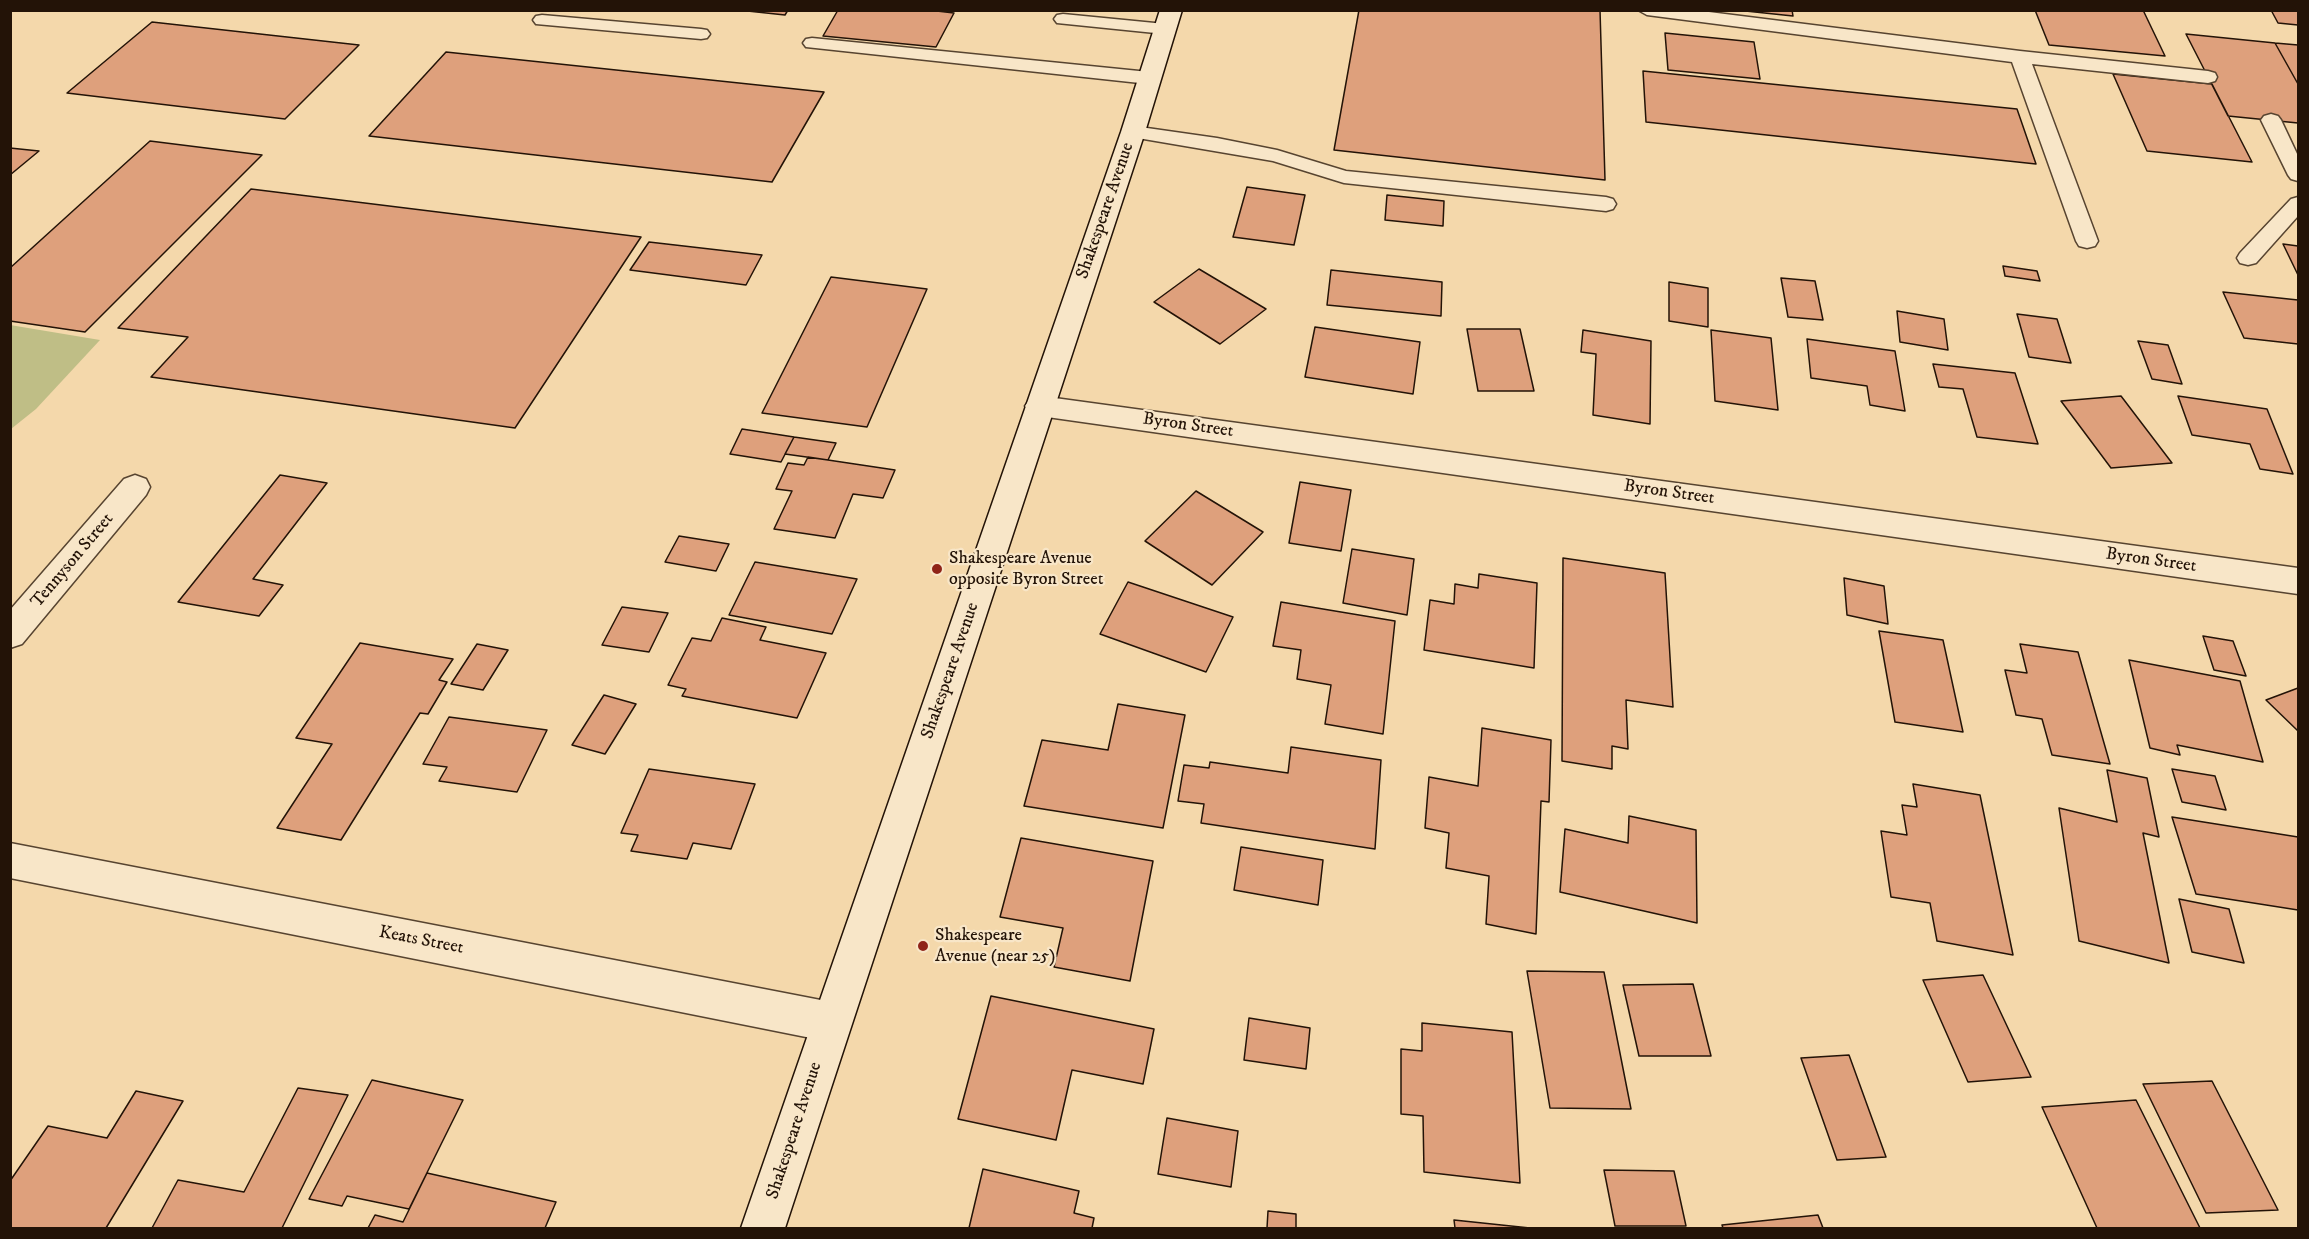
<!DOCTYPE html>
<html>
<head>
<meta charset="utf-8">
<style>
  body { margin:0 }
  #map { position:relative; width:2309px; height:1239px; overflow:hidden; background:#f4d8ab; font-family:"IM FELL DW Pica",serif }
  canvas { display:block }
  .frame { position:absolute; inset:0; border:12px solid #231307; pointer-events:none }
</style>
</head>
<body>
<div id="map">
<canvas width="2309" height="1239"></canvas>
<div class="frame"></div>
</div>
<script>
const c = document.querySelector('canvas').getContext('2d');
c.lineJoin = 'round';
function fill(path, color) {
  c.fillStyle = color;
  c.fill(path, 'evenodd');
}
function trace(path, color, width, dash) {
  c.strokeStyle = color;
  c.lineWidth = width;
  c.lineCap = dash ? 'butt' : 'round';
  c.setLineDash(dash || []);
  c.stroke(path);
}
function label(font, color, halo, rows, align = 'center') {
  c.font = font + ' "IM FELL DW Pica",serif';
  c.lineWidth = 4.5;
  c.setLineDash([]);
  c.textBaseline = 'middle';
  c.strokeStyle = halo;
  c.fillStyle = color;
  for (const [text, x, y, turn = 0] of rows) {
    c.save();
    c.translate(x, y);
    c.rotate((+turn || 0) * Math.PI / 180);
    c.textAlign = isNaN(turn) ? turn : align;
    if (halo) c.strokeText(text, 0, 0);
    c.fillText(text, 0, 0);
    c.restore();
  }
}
const green = new Path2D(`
  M10 325 100 340 36 409 11 429Z`);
const building = new Path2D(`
  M738 10H788L785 15Z
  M838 10H928L954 13 936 47 823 36Z
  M1359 10H1600L1605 180 1334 150Z
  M1736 10H1792L1793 16Z
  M2035 10H2143L2165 56 2049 45Z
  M2271 10H2298V25L2278 23Z
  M152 22 359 45 285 119 67 93Z
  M1665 33 1754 42 1760 79 1668 70Z
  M2186 34 2275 43 2298 84V123L2228 116Z
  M2275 43 2298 45V84Z
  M446 52 824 92 772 182 369 136Z
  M1643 71 2017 109 2036 164 1646 122Z
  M2113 74 2212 84 2252 162 2147 151Z
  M150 141 262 155 85 332 10 321V268Z
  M10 148 39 151 10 175Z
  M1247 187 1305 195 1294 245 1233 237Z
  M251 189 641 237 515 428 151 377 188 337 118 328Z
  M1387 195 1444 201 1443 226 1385 220Z
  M649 242 762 255 746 285 630 270Z
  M2283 244 2298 246V275Z
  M2003 266 2037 271 2040 281 2005 276Z
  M1199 269 1266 309 1220 344 1154 302Z
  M1331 270 1442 282 1441 316 1327 305Z
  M831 277 927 289 867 427 762 413Z
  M1781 278 1815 281 1823 320 1788 317Z
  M1669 282 1708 288V327L1669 321Z
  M2223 292 2298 300V344L2244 338Z
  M1897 311 1944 319 1948 350 1900 342Z
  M2017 314 2057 319 2071 363 2029 357Z
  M1315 327 1420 342 1413 394 1305 377Z
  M1467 329H1520L1534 391H1478Z
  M1583 330 1651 341 1650 424 1593 415 1596 354 1581 352Z
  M1711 330 1771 338 1778 410 1715 401Z
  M1807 339 1895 351 1905 411 1870 405 1867 386 1811 378Z
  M2138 341 2168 345 2182 384 2152 379Z
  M1933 364 2015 373 2038 444 1977 437 1963 389 1939 387Z
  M2121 396 2172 463 2111 468 2061 401Z
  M2178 396 2267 409 2293 474 2260 469 2250 444 2192 435Z
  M742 429 794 437 781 462 730 454Z
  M794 437 836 443 828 460 785 454Z
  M808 457 828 460 895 470 883 498 853 494 835 538 774 529 792 491 776 489 788 463 804 465Z
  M280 475 327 483 253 579 283 585 259 616 178 602Z
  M1300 482 1351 490 1341 551 1289 543Z
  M1196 491 1263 532 1212 585 1145 541Z
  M679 536 729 544 716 571 665 562Z
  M1352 549 1414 559 1407 615 1343 603Z
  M1563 558 1665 573 1673 707 1626 700 1628 749 1612 746V769L1562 761Z
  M755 562 857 579 832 634 729 615Z
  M1479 574 1537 583 1534 668 1424 650 1430 600 1454 604 1455 584 1478 588Z
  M1844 578 1884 586 1888 624 1847 615Z
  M1128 582 1233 617 1206 672 1100 634Z
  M1281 602 1395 621 1383 734 1325 724 1331 685 1297 679 1301 650 1273 646Z
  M622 607 668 613 649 652 602 645Z
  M722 618 766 627 760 640 826 653 797 718 682 696 686 689 668 685 692 638 711 641Z
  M1879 631 1943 640 1963 732 1895 722Z
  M2203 636 2233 641 2246 676 2214 670Z
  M360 643 453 659 439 680 447 682 428 714 420 713 341 840 277 828 332 744 296 738Z
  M477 644 508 650 483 690 451 684Z
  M2020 644 2078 652 2110 764 2052 755 2042 719 2016 715 2005 670 2027 673Z
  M2129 660 2240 681 2263 762 2177 745 2180 755 2150 748Z
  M2298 688V731L2266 700Z
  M604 695 636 704 605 754 572 745Z
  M1118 704 1185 715 1163 828 1024 806 1042 740 1108 750Z
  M449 717 547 730 517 792 439 781 447 767 423 764Z
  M1482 728 1551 740 1549 802 1541 801 1536 934 1486 924 1489 876 1446 868 1449 833 1425 828 1429 777 1478 786Z
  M1291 747 1381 760 1375 849 1201 823 1204 804 1178 801 1184 765 1209 768 1210 762 1288 773Z
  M649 769 755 784 731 849 693 843 687 859 631 851 638 835 621 833Z
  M2172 769 2215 776 2226 810 2182 802Z
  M2107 770 2147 778 2159 837 2143 833 2169 963 2079 941 2059 808 2117 822Z
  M1913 784 1980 795 2013 955 1937 941 1930 903 1891 897 1881 831 1907 835 1902 805 1917 807Z
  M1629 816 1696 830 1697 923 1560 892 1565 829 1628 843Z
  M2172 817 2298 837V910L2196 894Z
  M1021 838 1153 861 1130 981 1054 967 1063 928 1000 917Z
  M1241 847 1323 860 1318 905 1234 890Z
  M2179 899 2229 909 2244 963 2192 952Z
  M1527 971 1604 972 1631 1109 1550 1108Z
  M1983 975 2031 1077 1968 1082 1923 980Z
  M1693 984 1711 1056H1639L1623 985Z
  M991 996 1154 1029 1143 1084 1072 1070 1056 1140 958 1119Z
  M1249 1018 1310 1028 1306 1069 1244 1060Z
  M1422 1023 1512 1032 1520 1183 1424 1172 1423 1116 1401 1114V1049L1422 1051Z
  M1849 1055 1886 1157 1837 1160 1801 1058Z
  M372 1080 463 1100 409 1209 347 1196 342 1206 309 1199Z
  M2212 1081 2278 1210 2206 1213 2143 1084Z
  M298 1088 348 1095 282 1228H152L178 1180 244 1192Z
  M136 1091 183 1101 106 1228H10V1181L48 1126 107 1138Z
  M2136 1100 2200 1228H2097L2042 1107Z
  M1167 1118 1238 1131 1231 1187 1158 1174Z
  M983 1169 1079 1191 1074 1213 1094 1218 1092 1228H969Z
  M1604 1170 1674 1171 1686 1226H1615Z
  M427 1173 556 1202 545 1228H368L375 1215 403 1222Z
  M1268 1211 1296 1214V1228H1267Z
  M1818 1215 1823 1228H1723L1722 1225Z
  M1454 1220 1530 1228H1455Z`);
const lane = new Path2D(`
  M1638 10H1693L2020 51 2208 71 2215 73 2217 77 2215 81 2208 83 2032 64 2098 241 2095 246 2087 248 2079 246 2076 241 2012 62 1647 15Z
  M1063 14 1165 24 1171 25 1174 29 1171 33 1165 34 1057 23 1054 19 1057 15Z
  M542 15 701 29 707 30 710 34 707 38 701 39 536 24 533 20 536 16Z
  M812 38 1149 72 1156 74 1158 78 1156 82 1149 84 806 47 803 43 806 39Z
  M2271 114 2278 116 2281 120 2298 156V181L2291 179 2288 175 2261 120 2264 116Z
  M1133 126 1217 138 1277 150 1346 171 1606 197 1613 199 1616 204 1613 209 1606 211 1344 183 1273 161 1126 136 1123 132 1126 128Z
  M2298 197V216L2256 263 2248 265 2240 263 2237 258 2240 253 2291 199Z`);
const street = new Path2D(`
  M1040 396 2298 568V594L1040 416 1030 413 1025 406 1030 399Z
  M135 475 146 479 150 487 146 495 22 644 10 648V610L124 479Z
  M10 843 831 1002 845 1008 851 1022 845 1036 831 1042 10 878Z`);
const secondary = new Path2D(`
  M1160 10H1182L1145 132 785 1228H741L1121 132Z`);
const markers = [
  [937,569,6,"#8f2418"],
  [923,946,6,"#8f2418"]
];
const streetNames = [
  ["Shakespeare Avenue",1106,211,-71],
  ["Byron Street",1188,426,8],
  ["Byron Street",1669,493,8],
  ["Tennyson Street",73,561,-50],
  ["Byron Street",2151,561,8],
  ["Shakespeare Avenue",951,671,-71],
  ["Keats Street",421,941,11],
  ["Shakespeare Avenue",795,1131,-72]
];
const poiNames = [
  ["Shakespeare Avenue",949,559],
  ["opposite Byron Street",949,580],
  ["Shakespeare",935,936],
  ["Avenue (near 25)",935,957]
];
fill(green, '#bfbe86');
fill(building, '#dea07c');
trace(building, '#231307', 1.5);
trace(lane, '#574430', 3);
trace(street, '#574430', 3);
trace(secondary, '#231307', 3);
fill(lane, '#f8e6c8');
fill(street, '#f8e6c8');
fill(secondary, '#f8e6c8');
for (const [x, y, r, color] of markers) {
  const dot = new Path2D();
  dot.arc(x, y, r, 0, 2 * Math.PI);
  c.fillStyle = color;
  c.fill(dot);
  trace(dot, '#f8e6c8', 2);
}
label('18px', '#231307', '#f8e6c8', streetNames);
label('18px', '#231307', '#f8e6c8', poiNames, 'left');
</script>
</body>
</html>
